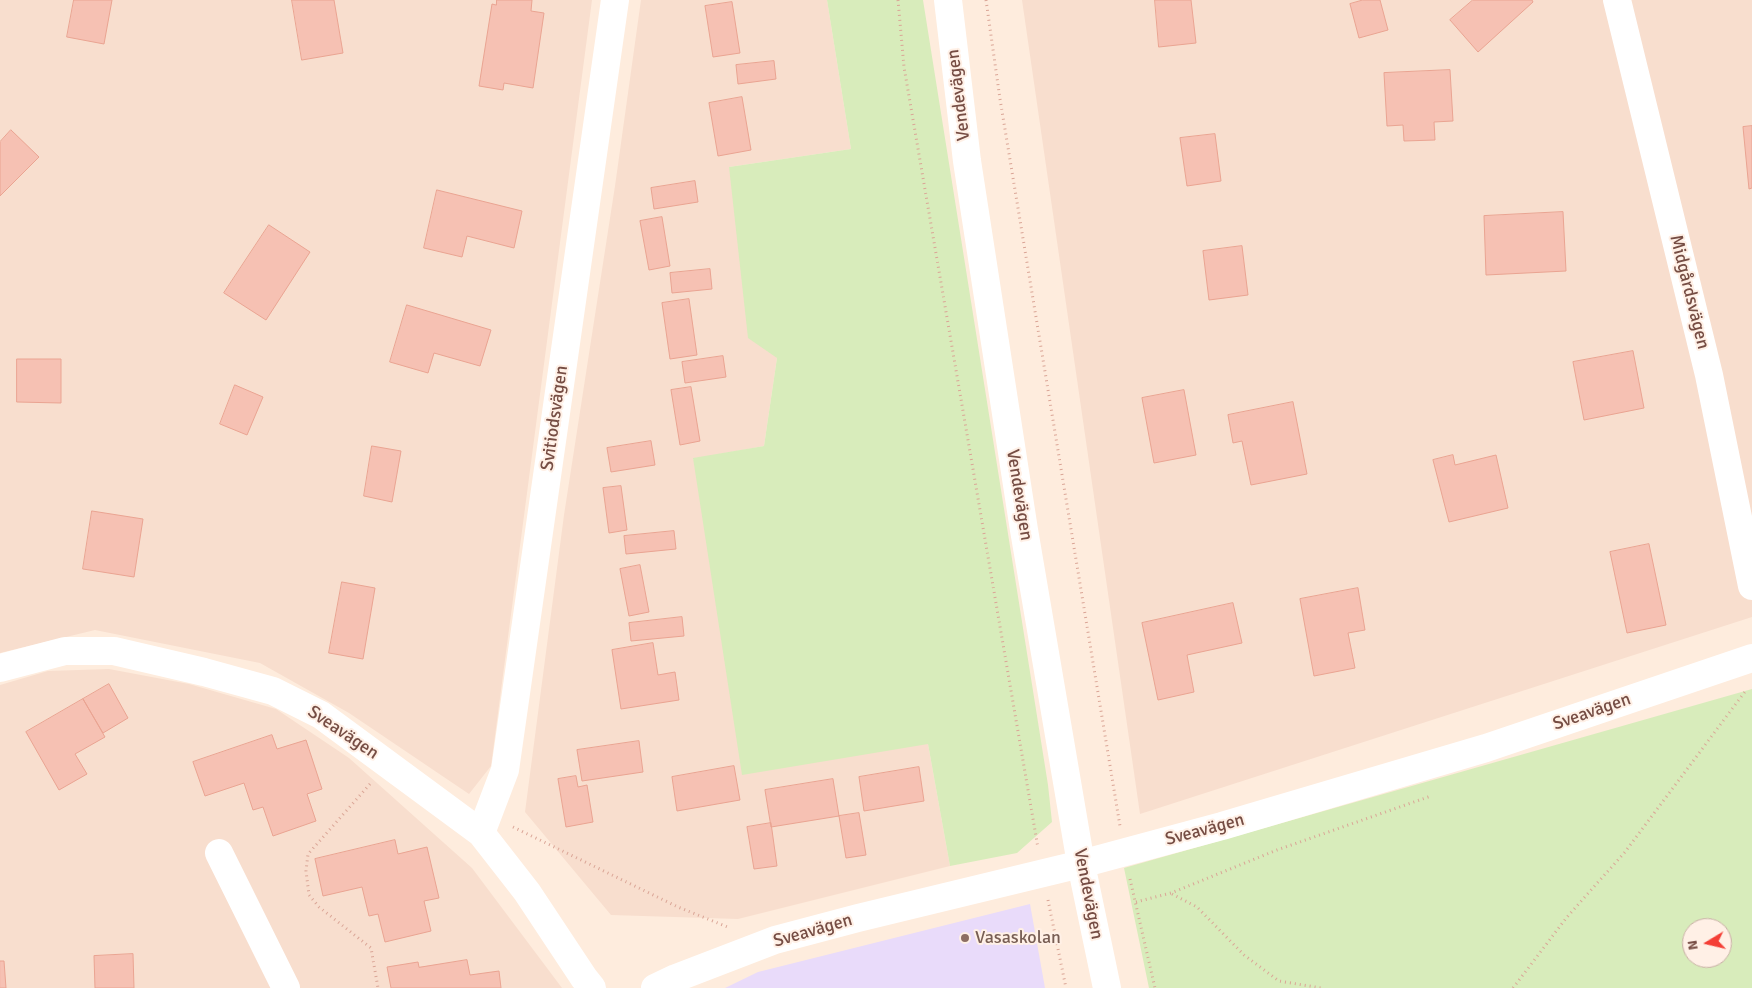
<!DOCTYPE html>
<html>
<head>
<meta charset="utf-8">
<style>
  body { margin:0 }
  #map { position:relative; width:1752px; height:988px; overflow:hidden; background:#feecdd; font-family:Signika,sans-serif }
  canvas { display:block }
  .north { position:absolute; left:1682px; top:918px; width:50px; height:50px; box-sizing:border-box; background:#fff0e6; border:1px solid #c8afa5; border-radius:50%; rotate:261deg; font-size:14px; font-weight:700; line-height:20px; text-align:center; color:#764d44 }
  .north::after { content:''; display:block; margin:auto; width:18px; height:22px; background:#f43f36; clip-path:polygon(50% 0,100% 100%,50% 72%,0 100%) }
</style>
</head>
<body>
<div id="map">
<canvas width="1752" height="988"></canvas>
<div class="north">N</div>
</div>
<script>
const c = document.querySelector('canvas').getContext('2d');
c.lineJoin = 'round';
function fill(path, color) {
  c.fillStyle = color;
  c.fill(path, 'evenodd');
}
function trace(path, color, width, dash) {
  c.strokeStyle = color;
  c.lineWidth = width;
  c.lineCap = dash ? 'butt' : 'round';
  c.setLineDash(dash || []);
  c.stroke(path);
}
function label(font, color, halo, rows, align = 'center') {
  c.font = font + ' Signika,sans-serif';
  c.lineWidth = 4;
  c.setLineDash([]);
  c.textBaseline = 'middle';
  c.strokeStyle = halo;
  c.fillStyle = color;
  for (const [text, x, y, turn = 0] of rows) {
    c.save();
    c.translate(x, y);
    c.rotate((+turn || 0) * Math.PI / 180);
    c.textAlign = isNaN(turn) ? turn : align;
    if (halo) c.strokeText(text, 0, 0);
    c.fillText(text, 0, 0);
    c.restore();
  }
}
const residential = new Path2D(`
  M0 0H592L491 766 469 794 349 713 260 663 95 630 0 653Z
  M641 0H827L851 149 729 167 777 358 764 446 693 459 928 744 950 866 738 919 611 915 525 812 564 515 615 186Z
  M1022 0H1752V617L1140 814Z
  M109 669 189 684 276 709 349 758 472 868 562 988H0V685L48 671Z`);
const education = new Path2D(`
  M1030 904 1045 988H725L758 972Z`);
const green = new Path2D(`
  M827 0H923L1048 785 1052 822 1017 853 950 866 928 744 742 775 693 458 764 446 777 358 748 338 729 167 851 149Z
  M1752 689V988H1149L1124 868ZM1692 928H1722V958H1692Z`);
const building = new Path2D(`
  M74 0H112L104 44 67 37Z
  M292 0H334L343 53 302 60Z
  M497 0H532L531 11 544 13 533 88 504 83 503 90 479 86 492 4 496 5Z
  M1155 0H1191L1196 43 1159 47Z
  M1363 0H1380L1388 30 1359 38 1350 4Z
  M1473 0H1532L1533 2 1478 52 1450 20Z
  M732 2 740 53 713 57 705 6Z
  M774 61 776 79 738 84 736 65Z
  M1450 70 1453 121 1434 122 1435 140 1404 141 1403 125 1387 126 1384 73Z
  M742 97 751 150 718 156 709 103Z
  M1752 126V188L1749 189 1743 127Z
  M11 130 39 157 0 196V142Z
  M1215 134 1221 181 1187 186 1180 138Z
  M695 181 698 202 654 209 651 188Z
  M437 190 522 211 514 248 467 236 462 257 424 248Z
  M1563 212 1566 271 1486 275 1484 216Z
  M662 217 670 266 649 270 640 221Z
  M269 225 310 252 266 320 224 293Z
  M1242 246 1248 295 1209 300 1203 251Z
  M710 269 712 289 672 293 670 273Z
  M689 299 697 355 670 359 662 303Z
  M407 305 491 330 480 366 434 353 428 373 390 362Z
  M1633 351 1644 408 1584 420 1573 362Z
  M723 356 726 377 685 383 682 362Z
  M17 359H61V403L17 402Z
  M235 385 263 397 247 435 220 424Z
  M691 387 700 441 680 445 671 390Z
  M1184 390 1196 455 1154 463 1142 398Z
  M1293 402 1307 474 1251 485 1242 441 1233 443 1228 415Z
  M651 441 655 465 611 472 607 448Z
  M372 446 401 451 392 502 364 496Z
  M1453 455 1455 465 1496 455 1508 508 1449 522 1433 460Z
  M621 486 627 530 609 533 603 488Z
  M92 511 143 519 134 577 83 569Z
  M674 531 676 549 626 554 624 536Z
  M1649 544 1666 625 1627 633 1610 552Z
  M640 565 649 612 629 616 620 569Z
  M342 582 375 588 363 659 329 653Z
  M1358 588 1365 630 1348 633 1355 668 1314 676 1300 599Z
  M1233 603 1242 643 1187 655 1194 692 1158 700 1142 623Z
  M682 617 684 636 631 641 629 623Z
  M653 643 658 675 675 672 679 700 621 709 612 650Z
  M109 684 128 718 103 733 83 699Z
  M83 699 105 737 75 754 87 774 59 790 26 732Z
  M272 735 277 749 306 740 322 789 307 794 316 821 273 836 263 807 253 810 244 783 205 796 193 762Z
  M639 741 643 772 582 781 577 750Z
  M734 766 740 800 677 811 672 777Z
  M919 767 924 801 864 811 859 777Z
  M576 776 578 787 587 785 593 822 566 827 558 779Z
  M833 779 839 816 771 827 765 790Z
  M859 813 866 855 846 858 839 816Z
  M771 823 777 866 754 869 747 827Z
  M395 840 398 854 427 847 439 898 424 901 431 931 385 942 378 914 369 916 362 887 323 896 315 859Z
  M133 954 134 988H95L94 956Z
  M467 960 470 975 499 971 501 988H391L387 967 418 962 419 967Z
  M0 961H4L6 988H0Z`);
const path = new Path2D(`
  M898 0 904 67 1038 848
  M986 0 1000 99 1120 826
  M370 784 308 854 306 871 309 895 319 907 371 948 378 988
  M513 827 678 907 730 928
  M1130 879 1155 988
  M1172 894 1197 907 1244 955 1279 981 1321 988
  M1048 900 1066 988
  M1136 902 1171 893 1277 850 1431 796
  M1513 988 1567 917 1625 852 1747 689`);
const minor = new Path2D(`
  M948 0 967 161 1024 530 1081 864 1107 988
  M1617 0 1709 375 1752 586
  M0 668 65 651H114L204 672 273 691 321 715 481 833 527 892 584 978 592 988
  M481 833 505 770 615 0
  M219 853 286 988
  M655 988 676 978 775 940 858 918 1081 864 1222 826 1486 748 1752 658`);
const markers = [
  [965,938,5,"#8d6e63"]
];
const streetNames = [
  ["Vendevägen",959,95,-97],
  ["Midgårdsvägen",1689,292,76],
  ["Svitiodsvägen",555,418,-82],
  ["Vendevägen",1019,495,81],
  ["Sveavägen",1592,712,-19],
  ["Sveavägen",343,733,34],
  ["Sveavägen",1205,830,-15],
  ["Vendevägen",1088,894,79],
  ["Sveavägen",813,931,-16]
];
const educationNames = [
  ["Vasaskolan",975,938]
];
fill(residential, '#f8dece');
fill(education, '#e9dbfa');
fill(green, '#d8ecbb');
fill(building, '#f6c1b3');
trace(building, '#eaa492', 1);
trace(path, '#daa596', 3, [1, 4]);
trace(minor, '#fff', 28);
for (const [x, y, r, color] of markers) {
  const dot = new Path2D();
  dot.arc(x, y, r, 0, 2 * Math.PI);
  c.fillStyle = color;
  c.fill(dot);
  trace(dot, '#fff0e6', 2);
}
label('18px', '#764d44', '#fff0e6', streetNames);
label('18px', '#785e54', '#fff0e6', educationNames, 'left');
</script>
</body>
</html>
